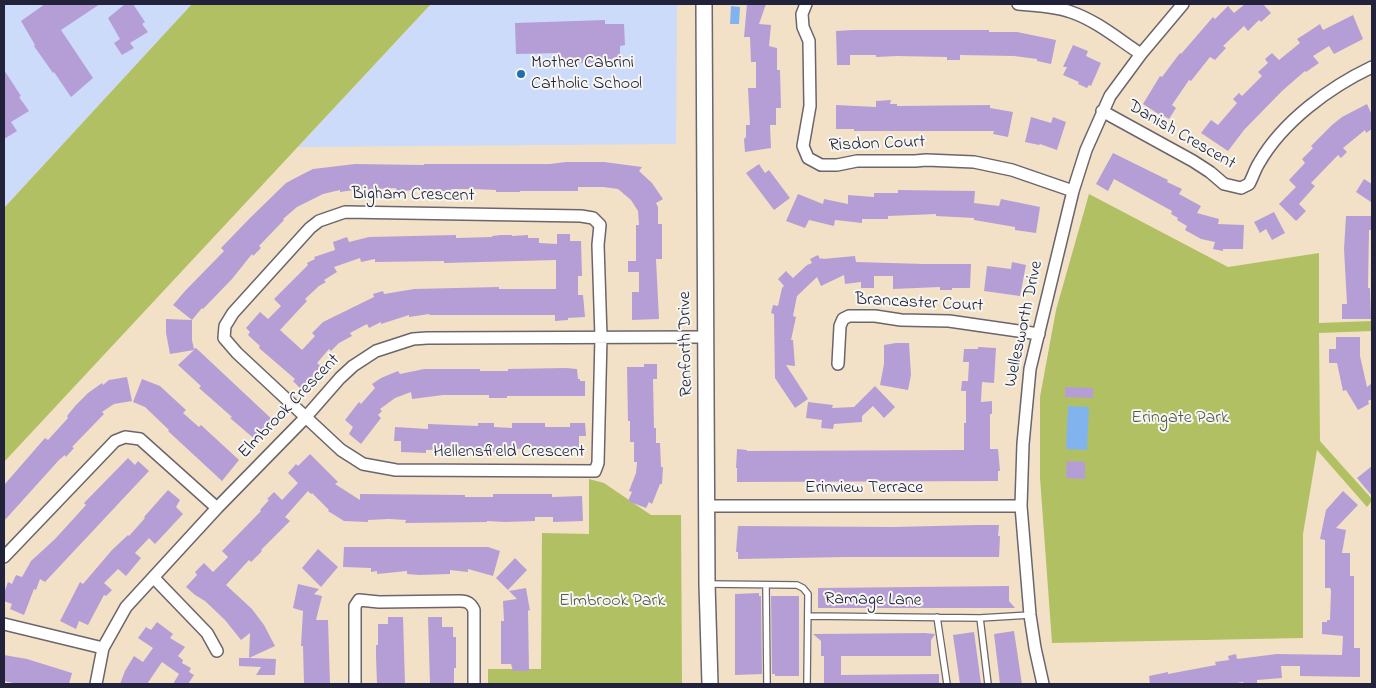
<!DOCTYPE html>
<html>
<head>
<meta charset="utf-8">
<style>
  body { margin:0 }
  #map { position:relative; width:1376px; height:688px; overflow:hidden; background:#f2e1c7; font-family:"Indie Flower",sans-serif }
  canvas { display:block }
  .frame { position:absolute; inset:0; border:5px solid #22223b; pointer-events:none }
</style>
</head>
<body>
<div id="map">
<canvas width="1376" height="688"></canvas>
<div class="frame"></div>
</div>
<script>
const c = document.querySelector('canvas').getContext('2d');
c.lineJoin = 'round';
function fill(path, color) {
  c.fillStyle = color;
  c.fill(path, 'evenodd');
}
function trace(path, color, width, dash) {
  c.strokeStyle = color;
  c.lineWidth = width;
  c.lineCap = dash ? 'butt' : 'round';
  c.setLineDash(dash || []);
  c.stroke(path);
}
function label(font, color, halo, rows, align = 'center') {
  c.font = font + ' "Indie Flower",sans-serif';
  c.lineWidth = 4;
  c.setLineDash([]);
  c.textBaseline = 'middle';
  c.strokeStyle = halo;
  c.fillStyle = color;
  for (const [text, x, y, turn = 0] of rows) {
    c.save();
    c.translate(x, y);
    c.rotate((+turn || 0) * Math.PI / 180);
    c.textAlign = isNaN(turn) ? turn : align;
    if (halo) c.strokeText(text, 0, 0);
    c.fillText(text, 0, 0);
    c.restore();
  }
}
const built = new Path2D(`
  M4 4H192L4 208Z
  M431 4H677L676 144 298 147Z`);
const green = new Path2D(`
  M192 4H431L4 462V208Z
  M1089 194 1228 267 1319 253V323L1372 321V331L1319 333 1320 441 1372 499V501L1367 507 1317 450 1303 534V638L1052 643 1040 478V397L1056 310Z
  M589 479 604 483 651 515H681L682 684H488V669H541L542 533 589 534Z`);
const water = new Path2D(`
  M731 6 740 7 739 24H730Z
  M1068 406 1089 407 1087 450 1066 449Z`);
const building = new Path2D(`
  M45 4H100L61 30 93 78 71 97 54 72 53 73 34 46 35 45 21 21Z
  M125 4H133L145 22 142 24 148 32 130 43 134 48 122 55 114 43 120 39 108 18Z
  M747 4H766L759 24 771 25 769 46 777 48V70H780L781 108H776V125H770L771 148 745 152 744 139 746 137V125H750L748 88H756V62H751L750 37H744Z
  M1245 4H1263L1271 13 1261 22 1259 20 1248 31 1244 26 1223 46 1226 48 1215 60 1210 57 1191 81 1189 80 1172 105 1176 108 1169 119 1164 116 1163 117 1143 104 1160 76 1162 77 1180 53 1181 54 1213 17 1215 19 1228 6 1234 13Z
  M1353 15 1363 39 1334 54 1329 46 1313 56 1319 63 1306 72 1305 71 1282 91 1244 130 1228 151 1201 133 1211 120 1218 125 1237 103 1233 99 1239 93 1242 96 1262 76 1258 72 1268 63 1265 59 1272 53 1279 60 1300 43 1297 39 1308 32 1320 24 1323 30Z
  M605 20V24H624L625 45 620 46V62L560 63V53L516 54 515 23Z
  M853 30H989V32H1017L1056 40 1051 64 1037 61V59L1014 56 960 55V60H947V57L897 56 876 57V55H850V65H837L836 31Z
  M1073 45 1088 51 1086 56 1101 63 1091 86 1089 85 1087 88 1078 84 1079 82 1063 75 1067 67H1063Z
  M4 70 21 96 19 97 29 111 11 122 17 131 4 139Z
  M891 100 890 104H897V106L990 105V108L1013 112 1008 137 993 134 994 131H854V129H836V105L876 107V101Z
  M1367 104 1372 115V129L1366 133 1365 130 1343 148 1347 152 1341 158 1338 155 1311 183 1315 186 1299 204 1306 211 1296 221 1279 204 1296 187 1289 180 1305 163 1302 159 1313 148 1311 146 1332 125 1342 117Z
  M1031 117 1051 123 1053 117 1066 122 1057 150 1040 144 1039 145 1025 142Z
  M1113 153 1168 180 1167 182 1182 189 1179 194 1201 206 1197 213 1219 219 1218 224 1244 225 1243 249H1223V251L1213 249 1215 242 1201 239 1185 230 1187 226 1177 220 1178 218 1171 214 1172 211 1114 179 1108 191 1096 184Z
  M566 162H604L642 167 639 171 652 183 663 199 656 203 658 207V224H662V259H656L659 319 632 320V292H639V272H628V261H636V225H639L638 211 631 200 618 189 603 187H578V191H520V192H496V190L473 189H451V191H441V189L396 191V188L378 189V192H368V188L340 192V190L323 194 297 207 283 219 284 220 259 246 261 248 253 256 252 254 232 279 203 309 202 308 192 320V340L194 349 196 348 276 423 267 432 266 430 257 441 230 418 232 417 199 388 201 386 178 365 194 350 170 354 166 333V319L192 320 173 305 185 291 224 251 221 248 250 218 286 183 301 175 313 169 355 164 424 165V164H550Z
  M759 164 765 173 769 170 790 198 774 210 746 173Z
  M1364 179 1372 184 1371 202 1356 192Z
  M898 190 975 191 974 203 999 206 1001 199 1040 207 1036 233 1015 230V227L974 220V218L936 216V214L888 216V219H862V223L835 220 834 226 809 220 805 228 786 221 798 194 823 204 824 199 848 204V195L874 197V193H898Z
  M1274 212 1285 233 1272 240 1266 229 1260 233 1254 222Z
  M1346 216H1371V230H1369L1368 288H1370L1371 319H1342V304H1347L1344 249Z
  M557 234H570V241H581L582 276H578V295H583L585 317 568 318V320L555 321V315H430L429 314 409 317V315L381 324V322L369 328 367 324 350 333 352 336 339 343 331 351 329 349 317 363 325 370 312 386 310 387 307 384 302 390 293 381 295 379 259 348 260 346 248 335 250 332 246 328 260 312 268 319 281 306 274 299 308 265 307 263 315 259 314 257 335 250 333 242 347 237 349 242 369 237 456 235V238L492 237V236L501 235H512V236L528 235V238H539V243L557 244ZM360 258 361 262 375 259V262L444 261V263L556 260V289H499V287L414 289 384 294 383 291 373 294 374 297 323 322 312 333 315 336 302 350 301 349 280 330 307 301 305 299 319 286 326 282 324 280 337 272 334 267Z
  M818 255 820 259 822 258 823 259 855 256 856 262 924 264H971L970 288H952V290H940V287L893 289V276H874V288H861V282L845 284 844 275 821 286 817 277 797 296 793 316 796 317 791 340H793L795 366 786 365 808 399 795 408 775 378 774 314 771 313 773 305 778 306 782 288 784 286 778 279 786 271 793 278 807 265 812 263 810 259Z
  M1012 262 1026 265 1020 296 984 291 987 266 1011 269Z
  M1336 337H1360V356L1367 387 1372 383V399L1368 401 1369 404 1358 410 1346 390 1343 391 1337 363H1329V349H1336Z
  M896 343H909L911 375 908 390 880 385 884 364V345Z
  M978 347 996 348 994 383 982 382 981 402 992 401V414H990V449H998L1000 471H998V481L737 482V468H736L737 449 747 450V451L964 450V423H966V391H961L962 381H968L969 362H963L964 349H978Z
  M644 364H657V379H653L654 428H656V443H660L661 467H663L662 484H660L652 504 649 502 646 508 628 501 632 492 629 491 636 473 637 462H634V442H630V421H628L627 367H644Z
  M566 368 577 369 578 379H580V381H585V396H507V398H489V395H443L412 399 411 392 395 398 380 409 382 411 378 415 381 418 361 444 349 434 353 427 345 420 359 402 361 404 375 388 372 384 381 378 398 371 400 374 424 369H480V371H508V369Z
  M127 377 132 401 114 404 102 412 104 414 72 447 74 448 66 457 65 455 59 460 4 521V485L45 438 48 440 68 418 67 416 76 405 88 393 102 383 103 385 109 380Z
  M142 379 160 386 186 410 183 413 199 427 201 425 239 460 222 481 168 431 169 430 145 407 133 402Z
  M875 386 895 407 884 418 873 406 862 416V422L834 424 833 429 821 428 822 420 806 418 808 402 833 405 832 408 854 407Z
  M1065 387 1093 388V398L1065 397Z
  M478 423H494V427L512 428V423H545V427H570V423H585L586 436H579V448L503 449V452H494L461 449 426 450V453L401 452V441H394L395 427 428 429V424L478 426Z
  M310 454 338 482 335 484 360 500V494L465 495V497H493V494H552V497L582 496 583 521 553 522V517H535V521L504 522 487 521V522L405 523 406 520 389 519 368 520V522L344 521 328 511 329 510 312 493 311 494 308 491 285 517 290 521 261 550 262 551 251 562 249 560 226 585 252 609 264 625 275 646 249 658 276 659 275 675H256L261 667 239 666V658H249L250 633 241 640 225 620 205 601 195 595 186 587 197 575 195 572 204 563 213 572 228 557 222 551 261 511 260 510 269 500 267 499 274 492 282 500 298 483 288 473 296 464 298 466Z
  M128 458 135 465 138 461 149 471 45 582 40 579 36 590 34 589 24 615 10 609 12 604 4 601V593L8 582 12 584 16 575 22 577 31 561 55 539 86 505 84 503Z
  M1067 461 1085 462V479L1066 478Z
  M1372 466V496L1357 478Z
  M168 490 180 500 176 507 183 514 155 544 149 538 135 553 141 558 126 576 118 569 104 583 112 590 106 596 104 595 88 625 79 621 76 629 60 621 80 582 83 584 112 550 128 535 129 536 145 518 144 517Z
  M1343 491 1358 505 1336 528 1346 530 1342 553H1350V576H1354V648H1360V677L1300 676V666H1281L1282 678 1257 680V683L1246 684H1244L1243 682 1231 684H1150L1149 676 1168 672V674L1216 665 1215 662 1229 660 1228 656 1236 654 1237 659 1277 654 1342 655 1343 636 1322 634V622H1327V620H1330L1331 590 1330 588H1325V540L1320 539 1326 510Z
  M976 525H999L998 536H1000L999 557H846L738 559V552H736L738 526 894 527Z
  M344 547H488L500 551 493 576 468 569V572L450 570V574L419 575 407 574V571L377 574V571L371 572V568L343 567Z
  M318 549 338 567 321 587 302 568Z
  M515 558 527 570 508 590 496 578Z
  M298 584 319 589 314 594 322 596 316 620H328L330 684H304L303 646H301L303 611 293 608Z
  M1009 586V601L1015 608H818V588Z
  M526 588 530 611 528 610 529 671H513L511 664H501V621H504L503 601 517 599 509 591Z
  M759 593V596H761L762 674 735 675V594Z
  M771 596H799V676H775V674H772Z
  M388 617H403L405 684H377L376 657V645H378V624H388Z
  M428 617H442V627H453V637H456V668H454V684H430Z
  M157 622 173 634 170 638 185 647 178 656 183 660 182 663 191 668 189 672 194 675 188 684H173L179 674 162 662 147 684H120L125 671 134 656 143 662 153 648 138 638 146 627 151 630Z
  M1014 631 1022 684H1000L994 634Z
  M974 632 981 684H960L953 635Z
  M925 633 935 634 931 640V656H841V675L939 674V684H824V656H821V641L813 634Z
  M4 655 27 659 72 673 69 684H18L4 681Z`);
const lane = new Path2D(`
  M707 584 797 585 803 588 808 594 807 684
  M766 585 767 684
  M808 616 980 618 1030 615
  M937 617 947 684
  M980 618 988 684`);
const street = new Path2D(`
  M806 4 802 14 803 27 809 41 810 106 803 146 808 158 821 165H837L857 161H915L926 160 974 162 1012 170 1073 191
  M1018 4C1032 5 1058 7 1071 12 1097 21 1118 39 1141 54
  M1102 111 1193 161 1210 172 1224 184 1241 188 1249 184C1253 177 1255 169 1259 163 1283 121 1330 87 1372 67
  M345 212 581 216 593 218 600 225 598 245 601 337 598 463 595 471 396 470 363 464 341 450 237 353 224 338 225 326 233 313 310 228 319 221Z
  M838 364 840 326 843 319 849 316H875L901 320 949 321 1039 334
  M707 506H1021
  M4 557 115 441 125 437 140 439 217 508
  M154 578 207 633 217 651
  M4 624 103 648
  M96 684 103 648 126 607 217 508 305 418 340 378 353 366 376 351 413 339 427 338 706 337
  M355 684V606L359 600 379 602 460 601C467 601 471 603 474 610V684
  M1043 684 1035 648 1030 615 1021 506 1023 444 1030 369 1073 191 1086 150 1110 96 1141 54 1183 4`);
const secondary = new Path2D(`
  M704 4 707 584 710 684`);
const markers = [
  [521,74,5,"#1f6fb2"]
];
const poiNames = [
  ["Mother Cabrini",531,64],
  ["Catholic School",531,85]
];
const streetNames = [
  ["Danish Crescent",1181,136,30],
  ["Risdon Court",877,145,-2],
  ["Bigham Crescent",413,196,1],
  ["Brancaster Court",919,304,3],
  ["Wellesworth Drive",1025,324,-78],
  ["Renforth Drive",687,344,-91],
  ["Elmbrook Crescent",290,407,-46],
  ["Hellensfield Crescent",509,453],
  ["Erinview Terrace",864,489],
  ["Ramage Lane",873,601,1]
];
const parkNames = [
  ["Eringate Park",1180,419],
  ["Elmbrook Park",612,602]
];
fill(built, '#ccdbf9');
fill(green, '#b1c063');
fill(water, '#81b4ee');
fill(building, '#b59ed5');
trace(lane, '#6b656c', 8);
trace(street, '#6b656c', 14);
trace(secondary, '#6b656c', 18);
trace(lane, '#fff', 5.5);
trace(street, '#fff', 11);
trace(secondary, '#fff', 15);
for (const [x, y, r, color] of markers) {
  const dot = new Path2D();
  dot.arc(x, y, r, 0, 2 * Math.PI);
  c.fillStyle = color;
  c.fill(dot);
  trace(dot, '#f6f6f2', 2);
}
label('18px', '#22223b', '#f6f6f2', poiNames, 'left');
label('18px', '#22223b', '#f6f6f2', streetNames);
label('18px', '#545949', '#f6f6f2', parkNames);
</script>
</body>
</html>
